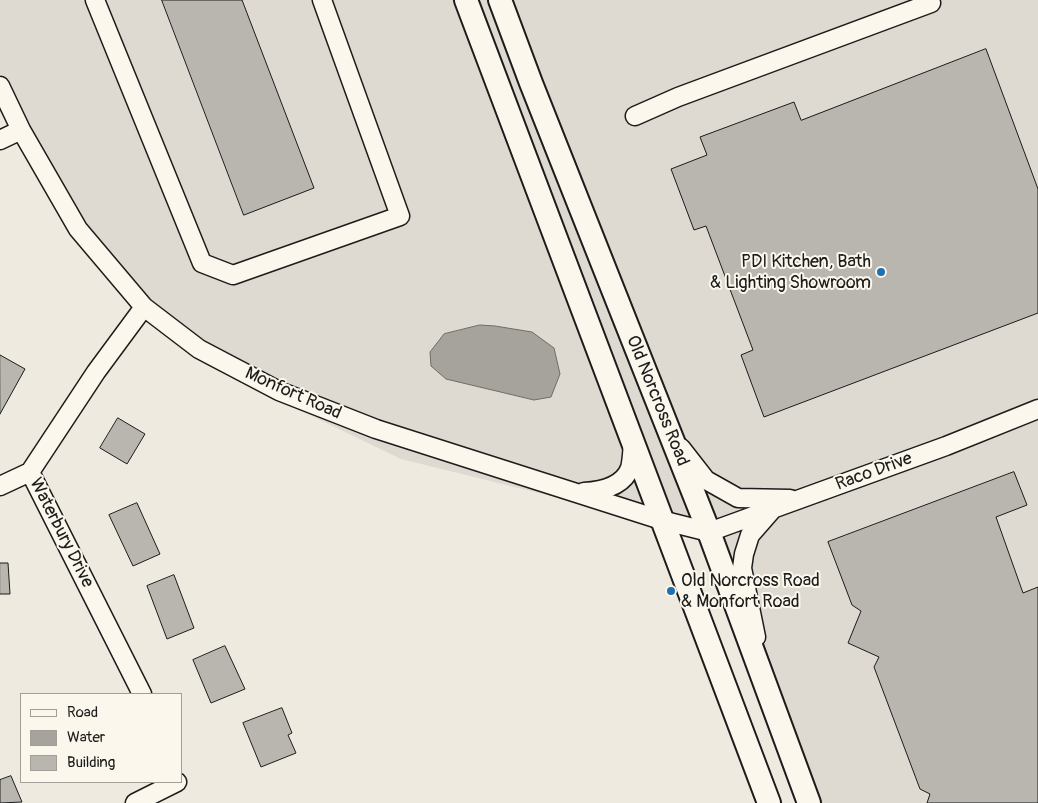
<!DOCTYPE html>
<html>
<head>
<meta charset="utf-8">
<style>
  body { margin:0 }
  #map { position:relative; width:1038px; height:803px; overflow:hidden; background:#eeeadf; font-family:Pangolin,sans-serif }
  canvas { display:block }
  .legend { position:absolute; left:20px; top:693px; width:162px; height:90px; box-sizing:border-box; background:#fbf7ec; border:1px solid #a29f99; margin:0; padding:6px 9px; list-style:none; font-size:15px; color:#1c1c1c }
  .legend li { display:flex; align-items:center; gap:10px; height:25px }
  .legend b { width:25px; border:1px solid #a29f99 }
</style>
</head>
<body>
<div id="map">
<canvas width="1038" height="803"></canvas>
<ul class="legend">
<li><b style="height:6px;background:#fbf7ec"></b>Road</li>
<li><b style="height:14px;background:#a6a39d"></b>Water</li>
<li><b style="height:14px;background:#b9b6af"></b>Building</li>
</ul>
</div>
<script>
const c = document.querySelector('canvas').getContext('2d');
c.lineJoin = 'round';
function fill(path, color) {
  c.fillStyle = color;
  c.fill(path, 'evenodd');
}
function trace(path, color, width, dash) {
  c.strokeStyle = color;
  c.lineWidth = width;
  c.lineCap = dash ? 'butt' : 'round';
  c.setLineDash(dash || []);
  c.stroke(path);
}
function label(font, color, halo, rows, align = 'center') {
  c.font = font + ' Pangolin,sans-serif';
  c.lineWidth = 4;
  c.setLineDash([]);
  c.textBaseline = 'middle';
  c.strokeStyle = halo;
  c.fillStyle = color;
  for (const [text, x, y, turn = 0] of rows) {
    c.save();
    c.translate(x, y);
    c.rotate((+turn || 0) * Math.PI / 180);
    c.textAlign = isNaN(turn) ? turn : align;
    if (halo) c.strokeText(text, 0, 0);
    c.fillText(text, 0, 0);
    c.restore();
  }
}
const built = new Path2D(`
  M0 0H1038V803H803L701 533 401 459 206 365 73 218 0 74Z`);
const water = new Path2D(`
  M480 325 495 326 532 332 554 348 560 374 551 397 534 400 446 379 431 366 430 352 444 334Z`);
const building = new Path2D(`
  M162 0H242L314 188 244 215Z
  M986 49 1038 189V313L764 417 741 355 753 350 706 226 694 230 671 169 707 155 700 137 794 102 801 120Z
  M0 355 25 369 0 414Z
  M118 418 145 434 127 464 100 448Z
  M1014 472 1027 505 996 517 1023 593 1038 587V803H927L930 794 920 789 874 667 879 657 848 643 861 611 852 605 828 542Z
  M137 503 160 554 133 566 109 515Z
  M0 563H8L10 594H0Z
  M174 575 194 628 167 639 147 586Z
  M225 646 245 689 211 703 193 660Z
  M282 708 292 733 288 735 296 753 261 767 243 723Z
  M11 776 22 802 0 803V780Z`);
const minor = new Path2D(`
  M95 0 202 263 233 275 400 216 322 0
  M0 86 21 130 78 229 144 307 199 349 279 391 376 429 661 520 709 532 946 446 1038 409
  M635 116 678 97 931 3
  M0 140 21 130
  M681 448 706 480 738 498 790 499
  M0 486 30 472
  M584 492C601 491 623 487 630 468 632 461 632 452 633 444
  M756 637 742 568 744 554 750 535 771 511
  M142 694 30 472 96 372 144 307
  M135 803 177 782`);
const major = new Path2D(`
  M466 0 769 803
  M500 0 531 83 709 532 809 803`);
const markers = [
  [881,272,5,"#1f6fb2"],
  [671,591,5,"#1f6fb2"]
];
const poiNames = [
  ["PDI Kitchen, Bath",871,262],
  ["& Lighting Showroom",871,283],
  ["Old Norcross Road",681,581,"left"],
  ["& Monfort Road",681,602,"left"]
];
const streetNames = [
  ["Monfort Road",293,394,24],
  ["Old Norcross Road",657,401,68],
  ["Raco Drive",874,472,-20],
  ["Waterbury Drive",61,533,63]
];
fill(built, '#dedad1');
fill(water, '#a6a39d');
trace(water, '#6f6d69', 1);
fill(building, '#b9b6af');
trace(building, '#1c1c1c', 1);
trace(minor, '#1c1c1c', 21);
trace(major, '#1c1c1c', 26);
trace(minor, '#fbf7ec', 18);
trace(major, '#fbf7ec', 22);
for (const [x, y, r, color] of markers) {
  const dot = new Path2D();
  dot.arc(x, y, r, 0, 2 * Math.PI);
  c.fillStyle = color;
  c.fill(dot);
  trace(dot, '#fbf7ec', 2);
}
label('18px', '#1c1c1c', '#fbf7ec', poiNames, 'right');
label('18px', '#1c1c1c', '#fbf7ec', streetNames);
</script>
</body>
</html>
